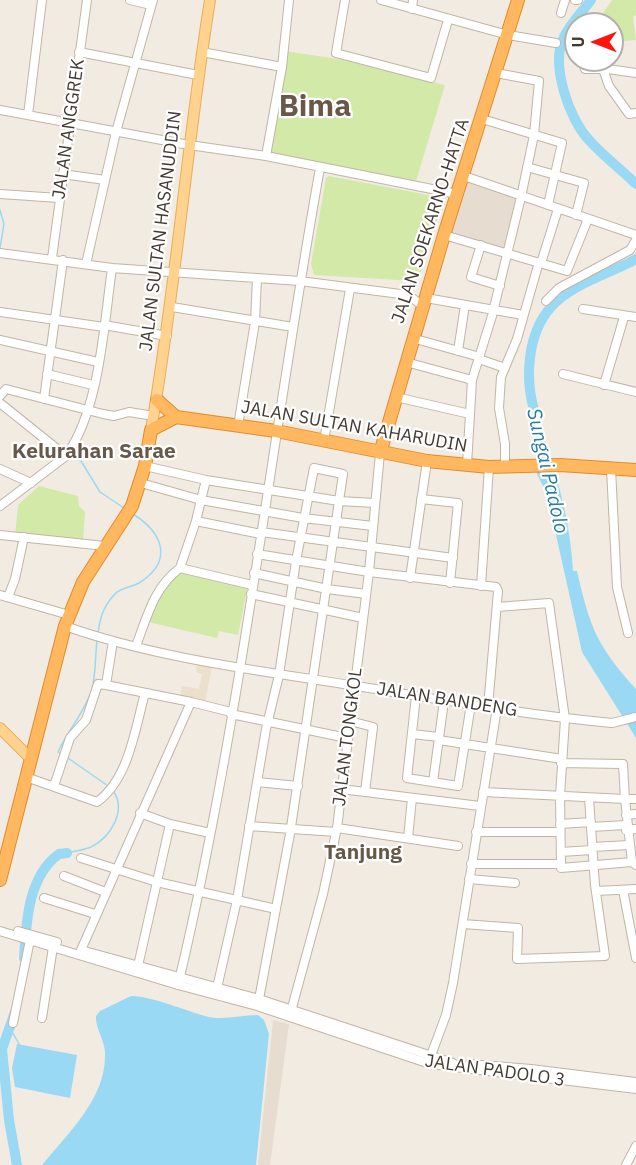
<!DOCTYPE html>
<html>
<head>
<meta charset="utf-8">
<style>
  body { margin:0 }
  #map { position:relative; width:636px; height:1165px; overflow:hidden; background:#f2ebe2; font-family:"IBM Plex Sans",sans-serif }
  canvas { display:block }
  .north { position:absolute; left:564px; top:12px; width:60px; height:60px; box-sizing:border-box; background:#fff; border:2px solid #b4b1ad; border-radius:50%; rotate:270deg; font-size:16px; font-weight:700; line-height:24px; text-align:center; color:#443b32 }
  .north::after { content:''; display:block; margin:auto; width:21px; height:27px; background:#ff150c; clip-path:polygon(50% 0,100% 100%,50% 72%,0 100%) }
</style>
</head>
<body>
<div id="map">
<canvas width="636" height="1165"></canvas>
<div class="north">U</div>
</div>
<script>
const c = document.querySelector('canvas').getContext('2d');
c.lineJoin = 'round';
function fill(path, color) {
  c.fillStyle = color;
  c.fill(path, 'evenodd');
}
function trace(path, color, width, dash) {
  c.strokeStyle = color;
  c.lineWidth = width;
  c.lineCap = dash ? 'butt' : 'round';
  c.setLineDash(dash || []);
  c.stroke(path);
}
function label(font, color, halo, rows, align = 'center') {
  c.font = font + ' "IBM Plex Sans",sans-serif';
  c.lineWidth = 4.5;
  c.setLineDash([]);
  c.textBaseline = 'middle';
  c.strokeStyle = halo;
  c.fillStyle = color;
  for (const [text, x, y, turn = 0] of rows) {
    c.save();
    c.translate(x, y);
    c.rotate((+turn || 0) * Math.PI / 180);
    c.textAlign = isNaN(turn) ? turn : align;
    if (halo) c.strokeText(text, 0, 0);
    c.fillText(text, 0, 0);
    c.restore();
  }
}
const residential = new Path2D(`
  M468 179 520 198 507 252 449 234Z
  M273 1020 289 1024 270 1165H258Z`);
const education = new Path2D(`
  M197 663 212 666 205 702 180 697 182 686 199 689 202 674 196 672Z`);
const green = new Path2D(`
  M612 0H636V15L633 17 636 40 612 42V24H595Z
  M285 51 344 60 445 85 416 181 270 153Z
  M329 176 444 198 420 275 415 281 314 275 311 264 326 178Z
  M39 486 78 496 79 506 85 512 83 541 15 536 18 505Z
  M181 571 248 585 238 635 219 631 217 638 148 622 160 591Z`);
const water = new Path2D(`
  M530 397C550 453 570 511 573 571H577C590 628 597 646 636 689V738L582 652 547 494 537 474Z
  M131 996C148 995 187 1011 205 1016 222 1021 240 1015 258 1015L264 1020 269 1034 256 1165H42C68 1133 105 1099 105 1056 106 1041 95 1029 96 1016L100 1011Z
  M17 1044 77 1055 70 1098 15 1087 12 1068Z`);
const stream = new Path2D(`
  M0 210 4 224 0 248
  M35 426 47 436
  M72 456 81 461 100 492 124 508
  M98 633C100 618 103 607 114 595 120 587 130 588 139 583 174 561 163 533 133 514
  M61 754 58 752C68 730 85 712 92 689 96 673 95 657 97 641
  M68 758 108 786
  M67 853C75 851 84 850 91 847 111 837 126 811 114 792
  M9 1026 19 1044`);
const river = new Path2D(`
  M591 0C582 12 570 24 564 37 550 64 569 119 589 140 603 156 621 169 636 184
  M534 410C525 378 527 334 551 307 571 284 609 274 636 259
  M24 958C26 923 28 876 59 854L67 853
  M15 1012 2 1049 9 1120 17 1165`);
const minor = new Path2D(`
  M130 0 151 5
  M345 0 336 53 431 78 448 20
  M381 0 508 35 556 43
  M575 0H578
  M412 9 413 0
  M561 13 565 0
  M79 52 198 75
  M202 52 282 67
  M582 60 585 69H603
  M608 60V69L636 73
  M608 69H603L609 86 629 114 636 113
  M0 110 189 145 266 156 457 194
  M28 115 42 0
  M482 119 562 143 548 205
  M266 156 282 67 289 0
  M527 167 584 183 576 215
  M62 174 105 180
  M464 176 636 235
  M0 194 59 198
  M444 235 567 271 588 219
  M481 245 471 277 500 286
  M0 253 112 268 300 281 408 295 423 306
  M52 258 87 0
  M541 263 558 209
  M86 264 116 132 153 0
  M426 298 523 315
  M546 301 559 288 630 250 636 240
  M172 307 293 327
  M583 309 636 317
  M0 312 104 327
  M104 325 167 336
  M412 338 480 357
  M0 340 98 362
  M458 351 465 305
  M479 359 505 368
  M406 362 472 380
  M47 374 93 385
  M563 374 636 392
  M604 385 624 317
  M0 396 6 389 103 414 114 416 129 412 154 416
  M396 397 470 414
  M44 399 63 260
  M0 403 66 456
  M238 426 255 322 257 278
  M324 441 350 289
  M467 465 472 380 492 316 521 197 534 135 539 81 496 73
  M145 466 206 480
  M505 466V444L499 408 501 377 517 339 539 262
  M0 469 31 483
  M611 469 617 587 628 633
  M141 483 201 500 206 480 339 501 375 503
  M421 499 458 503 450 583
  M0 506 66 456C100 409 104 324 112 268
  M196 521 201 500 303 518 373 526
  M261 532 453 558
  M0 535 105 546
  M257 554 369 572 496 587 498 591 488 707
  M180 568 196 521 261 534
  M254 573 327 589 366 594
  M410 578 427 461
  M481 586 489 467
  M251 594 363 618
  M0 595 69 615
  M8 597 15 579 24 537
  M497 607 549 603 565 719 560 796 561 864
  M65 626C156 658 255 670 350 685 438 699 524 715 612 723L636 717
  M136 646C147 617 154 587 180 568L252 585
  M106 685 191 702
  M416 696 407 778 458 786 471 704
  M231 714 347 738
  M350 721 373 727 365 792
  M412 734 439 737
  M439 740 562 759
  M561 763 623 764 625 799H636
  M26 777 97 802C129 779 135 729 145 693
  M257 782 298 786
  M433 782 444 701
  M54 786 70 738 86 720 98 684 106 685 113 641
  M341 789 480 806
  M483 792 625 799 632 862 636 865
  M140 813 170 824 210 833
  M626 815 636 814
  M560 824 591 822
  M249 826 336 832
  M591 827 626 825
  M337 828 458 846
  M626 830 636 829
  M476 832H560
  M408 838 412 798
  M592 847 629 845
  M561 852 592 850
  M81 858 157 882 276 909
  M471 864H561V868L632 862
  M64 876 105 892
  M469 879 515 883
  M623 890 636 958
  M596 891 636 889
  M44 898 95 914
  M463 924 518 928 517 959 605 956 595 885 589 798
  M0 931 178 985 257 1006 430 1064 636 1089
  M18 931 57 942
  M81 950 259 999 453 1063
  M81 950 191 702 231 712
  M138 966 170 824
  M178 985C242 716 271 440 320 168
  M217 988 237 900 266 729 279 675 296 561 314 468 343 474 290 834 259 999
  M290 1015 323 894 337 828 369 572 380 453
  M42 1018 53 947
  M13 1023 30 940
  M430 1058 446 1015 453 983 497 708
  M469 1064 531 1069 636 1082
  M626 1165 636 1146`);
const major = new Path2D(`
  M151 430C176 287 187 143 210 0
  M0 728 30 758`);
const highway = new Path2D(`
  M157 400 176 417 276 431 427 461 489 467 560 465 636 470
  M380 453 444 235 518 0
  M0 880 65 626 83 582 132 506 145 466 151 430 176 417`);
const streetNames = [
  ["JALAN ANGGREK",69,129,-82],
  ["JALAN SOEKARNO-HATTA",431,221,-72],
  ["JALAN SULTAN HASANUDDIN",161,231,-83],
  ["JALAN SULTAN KAHARUDIN",354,427,10],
  ["JALAN BANDENG",447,700,9],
  ["JALAN TONGKOL",348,737,-83],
  ["JALAN PADOLO 3",495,1071,8]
];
const waterNames = [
  ["Sungai Padolo",547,471,77]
];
const quarterNames = [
  ["Kelurahan Sarae",94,452],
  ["Tanjung",363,853]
];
const townNames = [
  ["Bima",315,107]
];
fill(residential, '#e6ddd0');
fill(education, '#ecdfcb');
fill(green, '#d3e9a8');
fill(water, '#9ad9f3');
trace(stream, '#9ad9f3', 1.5);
trace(river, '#9ad9f3', 10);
trace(minor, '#c1b5a7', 10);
trace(major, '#e9ad59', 12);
trace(highway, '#e58b29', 14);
trace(minor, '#fff', 8);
trace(major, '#ffd28e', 10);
trace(highway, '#ffb860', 12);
label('18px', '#443b32', '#fff', streetNames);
label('italic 20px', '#257da4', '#fff', waterNames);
label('bold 21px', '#675849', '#fff', quarterNames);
label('bold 30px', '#675849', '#fff', townNames);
</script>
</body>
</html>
